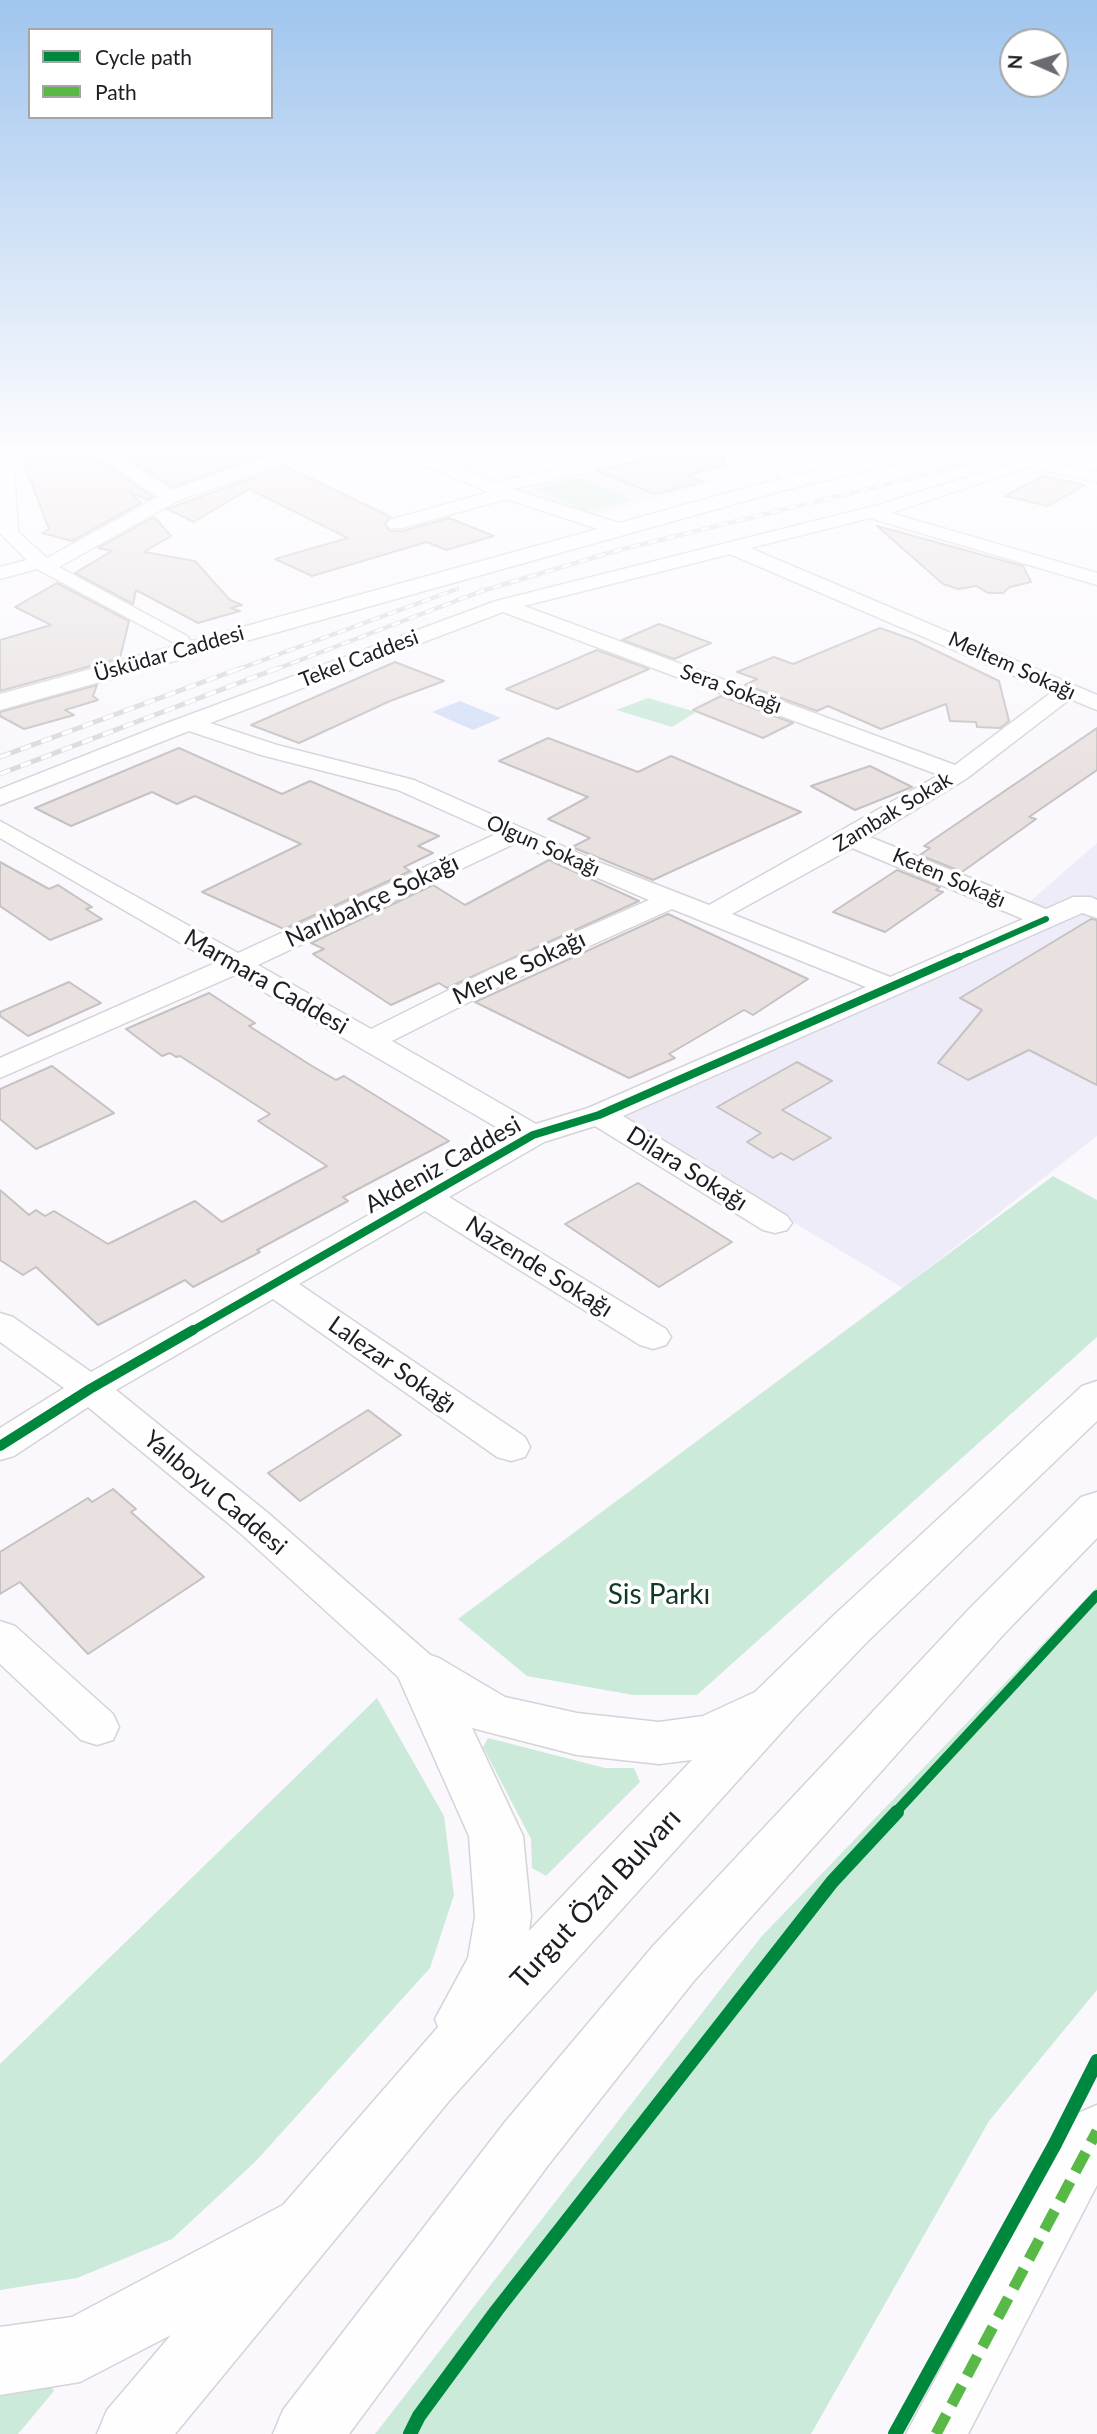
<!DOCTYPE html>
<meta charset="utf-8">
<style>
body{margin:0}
#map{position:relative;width:1097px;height:2434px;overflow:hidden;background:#faf8fd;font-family:Lato,sans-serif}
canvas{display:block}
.legend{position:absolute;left:28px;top:28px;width:245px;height:91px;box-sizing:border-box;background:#fff;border:2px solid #a5a5a7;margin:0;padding:9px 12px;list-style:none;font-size:21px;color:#1e1d23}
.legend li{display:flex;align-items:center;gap:14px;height:35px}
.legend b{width:35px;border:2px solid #a5a5a7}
.north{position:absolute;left:999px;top:28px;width:70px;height:70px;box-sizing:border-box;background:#fff;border:2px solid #a5a5a7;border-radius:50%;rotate:273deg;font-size:19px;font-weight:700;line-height:28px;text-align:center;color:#1e1d23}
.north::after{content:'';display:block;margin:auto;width:24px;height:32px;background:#6b6a6f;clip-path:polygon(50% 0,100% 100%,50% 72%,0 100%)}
</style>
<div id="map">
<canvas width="1097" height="2434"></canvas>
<ul class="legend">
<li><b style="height:9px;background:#00873e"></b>Cycle path</li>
<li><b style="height:9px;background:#58b947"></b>Path</li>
</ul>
<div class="north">N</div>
</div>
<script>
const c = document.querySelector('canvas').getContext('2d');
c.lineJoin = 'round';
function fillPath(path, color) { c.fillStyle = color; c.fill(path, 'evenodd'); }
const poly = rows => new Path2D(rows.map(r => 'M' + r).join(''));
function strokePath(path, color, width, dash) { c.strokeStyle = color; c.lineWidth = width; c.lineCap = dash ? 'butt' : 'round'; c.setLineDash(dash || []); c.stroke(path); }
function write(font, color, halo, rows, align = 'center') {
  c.font = font + ' Lato,sans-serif'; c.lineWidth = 7; c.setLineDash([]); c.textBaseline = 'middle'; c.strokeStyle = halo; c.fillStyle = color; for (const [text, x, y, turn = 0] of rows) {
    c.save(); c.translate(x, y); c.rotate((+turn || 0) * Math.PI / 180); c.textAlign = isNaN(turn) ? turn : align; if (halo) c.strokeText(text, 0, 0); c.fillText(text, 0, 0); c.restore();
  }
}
fillPath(poly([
 [754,445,881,445,791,466],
 [647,456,714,483,586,517,514,490],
 [1097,843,1097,1136,903,1288,619,1118,1062,919,1027,904]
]), '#efecf9');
fillPath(poly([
 [580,478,631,500,586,511,536,489],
 [648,698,696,712,672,727,616,710],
 [1053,1176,1097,1200,1097,1337,697,1695,633,1695,527,1676,458,1619],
 [1097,1587,1097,1990,989,2121,811,2434,375,2434,761,1937],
 [377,1698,444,1816,454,1895,430,1968,256,2161,172,2239,77,2278,0,2290,0,2064],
 [488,1738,605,1768,634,1768,640,1782,546,1876,532,1868,531,1839,483,1747],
 [44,2376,54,2391,18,2434,0,2434,0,2389]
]), '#cbead9');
fillPath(poly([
 [460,701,501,718,473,730,432,712]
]), '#d4dff7');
const building = poly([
 [33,445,77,445,153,497,147,500,130,492,141,503,72,541,42,533,49,529,23,461,33,445],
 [106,445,235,445,262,455,173,487,106,445],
 [702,445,720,445,725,466,687,475,703,482,654,494,597,471,702,445],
 [285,466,391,517,384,524,390,531,403,531,449,518,494,536,446,550,427,542,312,576,275,559,348,538,249,489,194,522,167,509,285,466],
 [1043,476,1085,485,1048,506,1005,496,1043,476],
 [154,517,171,536,144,552,195,561,230,600,242,605,231,608,240,611,198,623,136,590,133,604,75,573,112,551,98,548,154,517],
 [877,526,1023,566,1031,582,1010,587,1003,593,988,593,976,586,958,589,943,584,877,526],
 [57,583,129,621,120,658,0,691,0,640,51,625,15,607,57,583],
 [659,624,711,643,674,659,622,640,659,624],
 [880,628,914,640,999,681,1009,721,1000,728,977,727,976,722,950,721,946,704,881,729,828,706,817,711,745,685,757,679,737,672,774,657,793,664,880,628],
 [597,650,649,669,557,709,506,689,597,650],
 [395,662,444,681,390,701,299,743,251,725,395,662],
 [97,685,93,696,98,700,65,710,74,715,24,729,0,716,0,712,97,685],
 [721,696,793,723,763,738,693,710,721,696],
 [1097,728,1097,770,1029,817,1036,819,962,872,920,855,930,848,924,846,1097,728],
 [548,738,638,772,671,756,801,812,653,880,572,847,590,838,548,819,588,797,499,761,548,738],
 [179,748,282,794,310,781,439,836,418,846,433,853,404,867,410,871,284,929,202,892,301,844,195,796,177,804,152,792,71,826,35,808,179,748],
 [870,766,912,787,855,810,811,786,870,766],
 [549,860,639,901,447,988,439,983,391,1005,313,954,324,949,311,943,433,885,465,905,549,860],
 [0,862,49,889,58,885,92,907,86,909,102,919,50,940,0,906,0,862],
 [897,870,940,887,936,890,943,892,885,932,833,912,897,870],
 [668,914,808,979,753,1015,744,1010,669,1054,675,1058,629,1078,475,1002,668,914],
 [1091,919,1097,920,1097,1085,1029,1050,968,1080,938,1063,982,1010,960,998,1091,919],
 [69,982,101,1003,28,1036,0,1016,0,1012,69,982],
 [209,993,255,1023,249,1026,312,1066,336,1080,344,1076,449,1141,343,1197,348,1201,257,1250,260,1252,193,1287,185,1280,98,1325,36,1267,23,1275,0,1260,0,1190,29,1215,36,1210,45,1216,54,1211,108,1244,195,1201,222,1222,327,1166,258,1121,270,1114,180,1056,176,1057,170,1053,162,1056,126,1029,209,993],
 [797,1062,832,1081,782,1110,831,1138,793,1160,781,1153,773,1158,747,1142,761,1133,717,1107,797,1062],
 [52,1066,114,1113,36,1149,0,1119,0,1089,52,1066],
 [638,1183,697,1220,732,1242,659,1287,565,1224,638,1183],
 [368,1410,401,1435,300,1501,268,1473,368,1410],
 [113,1489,136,1509,131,1512,204,1577,88,1654,20,1582,0,1594,0,1552,88,1498,92,1502,113,1489]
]);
fillPath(building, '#e9e1e0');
strokePath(building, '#c6c2c3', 2);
const minor = poly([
 [14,445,31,445,14,469,18,532,47,558,158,497,80,445,100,445,173,490,258,459,308,445,336,445,177,501,59,567,187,636,190,640,187,644,180,646,37,569,0,579,0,567,27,560,0,533,0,464,14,445],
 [376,445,400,445,440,461,498,445,519,445,519,453,456,467,495,482,562,468,529,449,531,445,543,445,587,469,584,473,512,489,625,525,627,529,618,535,611,533,506,499,402,528,390,528,387,524,390,520,489,492,376,445],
 [725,445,746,445,797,474,788,479,782,478,725,445],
 [801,445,824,445,853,461,845,466,839,465,801,445],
 [1070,445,1097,447,1048,462,1097,472,1097,482,1028,467,891,513,1097,573,1097,585,870,518,750,548,1097,695,1097,710,1070,699,966,779,870,837,1046,909,1073,897,1091,897,1097,900,1097,918,1082,913,623,1116,787,1216,792,1223,787,1230,775,1233,763,1230,595,1126,544,1142,449,1197,666,1329,671,1337,666,1345,653,1349,640,1345,425,1211,299,1284,525,1437,530,1447,525,1457,511,1461,497,1457,273,1299,116,1390,268,1513,436,1660,443,1672,436,1684,421,1689,406,1684,240,1533,88,1407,14,1456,0,1460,0,1428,64,1388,0,1342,0,1313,13,1317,91,1372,510,1135,235,975,0,1078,0,1058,215,963,0,838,0,821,238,953,496,834,398,790,261,755,189,731,0,805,0,789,159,726,496,601,878,505,1070,445],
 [730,554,1052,692,955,765,524,606,730,554],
 [503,612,939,775,709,905,601,863,414,780,277,745,210,723,503,612],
 [516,843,649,900,489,970,371,1029,258,965,516,843],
 [852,848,1023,919,890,977,732,914,852,848],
 [672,909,866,987,588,1108,536,1124,392,1041,509,982,672,909],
 [0,1621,15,1626,113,1714,119,1727,113,1740,97,1745,81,1740,0,1664,0,1621],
 [1097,2105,1097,2185,968,2434,906,2434,1078,2113,1097,2105]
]);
const major = poly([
 [921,445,956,445,954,449,777,492,0,710,0,694,764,483,921,445]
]);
const highway = poly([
 [1097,1381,1097,1421,868,1641,796,1716,449,2101,175,2434,97,2434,107,2410,171,2335,80,2382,0,2395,0,2327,72,2317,283,2205,438,2027,435,2019,468,1958,475,1917,469,1836,396,1672,403,1658,421,1652,439,1658,505,1697,577,1713,659,1722,703,1716,755,1692,834,1615,1082,1386,1097,1381],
 [472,1728,577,1755,659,1764,692,1760,529,1931,531,1917,523,1836,472,1728],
 [1097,1492,1097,1538,1004,1634,693,1982,549,2164,349,2434,273,2434,283,2410,505,2122,653,1946,970,1608,1081,1497,1097,1492]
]);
strokePath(minor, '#d4d3d8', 3);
strokePath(major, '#d4d3d8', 3);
strokePath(highway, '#d4d3d8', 3);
fillPath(minor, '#fefeff');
fillPath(major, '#fefeff');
fillPath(highway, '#fefeff');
const railFar1 = poly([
 [236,670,457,589],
 [274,670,482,591,619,550,1046,445]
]);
const rail = poly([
 [0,757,241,668],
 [0,774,278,668]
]);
strokePath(railFar1, '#d8d8d9', 4.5);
strokePath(rail, '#d8d8d9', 5);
strokePath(railFar1, '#fff', 2.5, [9]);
strokePath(rail, '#fff', 3.5, [11]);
strokePath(poly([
 [936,2434,1097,2131]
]), '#58b947', 11, [22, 11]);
strokePath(poly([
 [955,959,1046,919]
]), '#00873e', 6);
strokePath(poly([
 [190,1332,533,1135,599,1115,959,957]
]), '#00873e', 8);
strokePath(poly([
 [0,1446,90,1389,193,1330],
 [895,1813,1097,1595]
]), '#00873e', 10);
strokePath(poly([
 [410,2434,419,2416,497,2310,832,1882,897,1812],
 [895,2434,1055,2144,1097,2061]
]), '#00873e', 14);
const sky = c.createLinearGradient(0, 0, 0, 786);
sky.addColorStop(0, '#a0c5ee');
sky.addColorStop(0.57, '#fdfcfe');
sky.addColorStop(1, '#fdfcfe00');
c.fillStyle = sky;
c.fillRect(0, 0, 1097, 786);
write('21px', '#1e1d23', '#fff', [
 ["Üsküdar Caddesi",169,654,-16],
 ["Tekel Caddesi",359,659,-21],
 ["Meltem Sokağı",1012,666,24],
 ["Sera Sokağı",731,689,20],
 ["Zambak Sokak",893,812,-31],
 ["Olgun Sokağı",543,846,24],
 ["Keten Sokağı",949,878,23]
]);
write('24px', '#1e1d23', '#fff', [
 ["Narlıbahçe Sokağı",372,901,-25],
 ["Merve Sokağı",519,968,-25],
 ["Marmara Caddesi",266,982,30],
 ["Akdeniz Caddesi",443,1165,-29],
 ["Dilara Sokağı",687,1169,32],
 ["Nazende Sokağı",539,1267,32],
 ["Lalezar Sokağı",392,1365,35],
 ["Yalıboyu Caddesi",215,1493,40]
]);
write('28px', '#103a24', '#fff', [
 ["Sis Parkı",659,1595]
]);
write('28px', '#1e1d23', '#fff', [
 ["Turgut Özal Bulvarı",596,1899,-47]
]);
</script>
